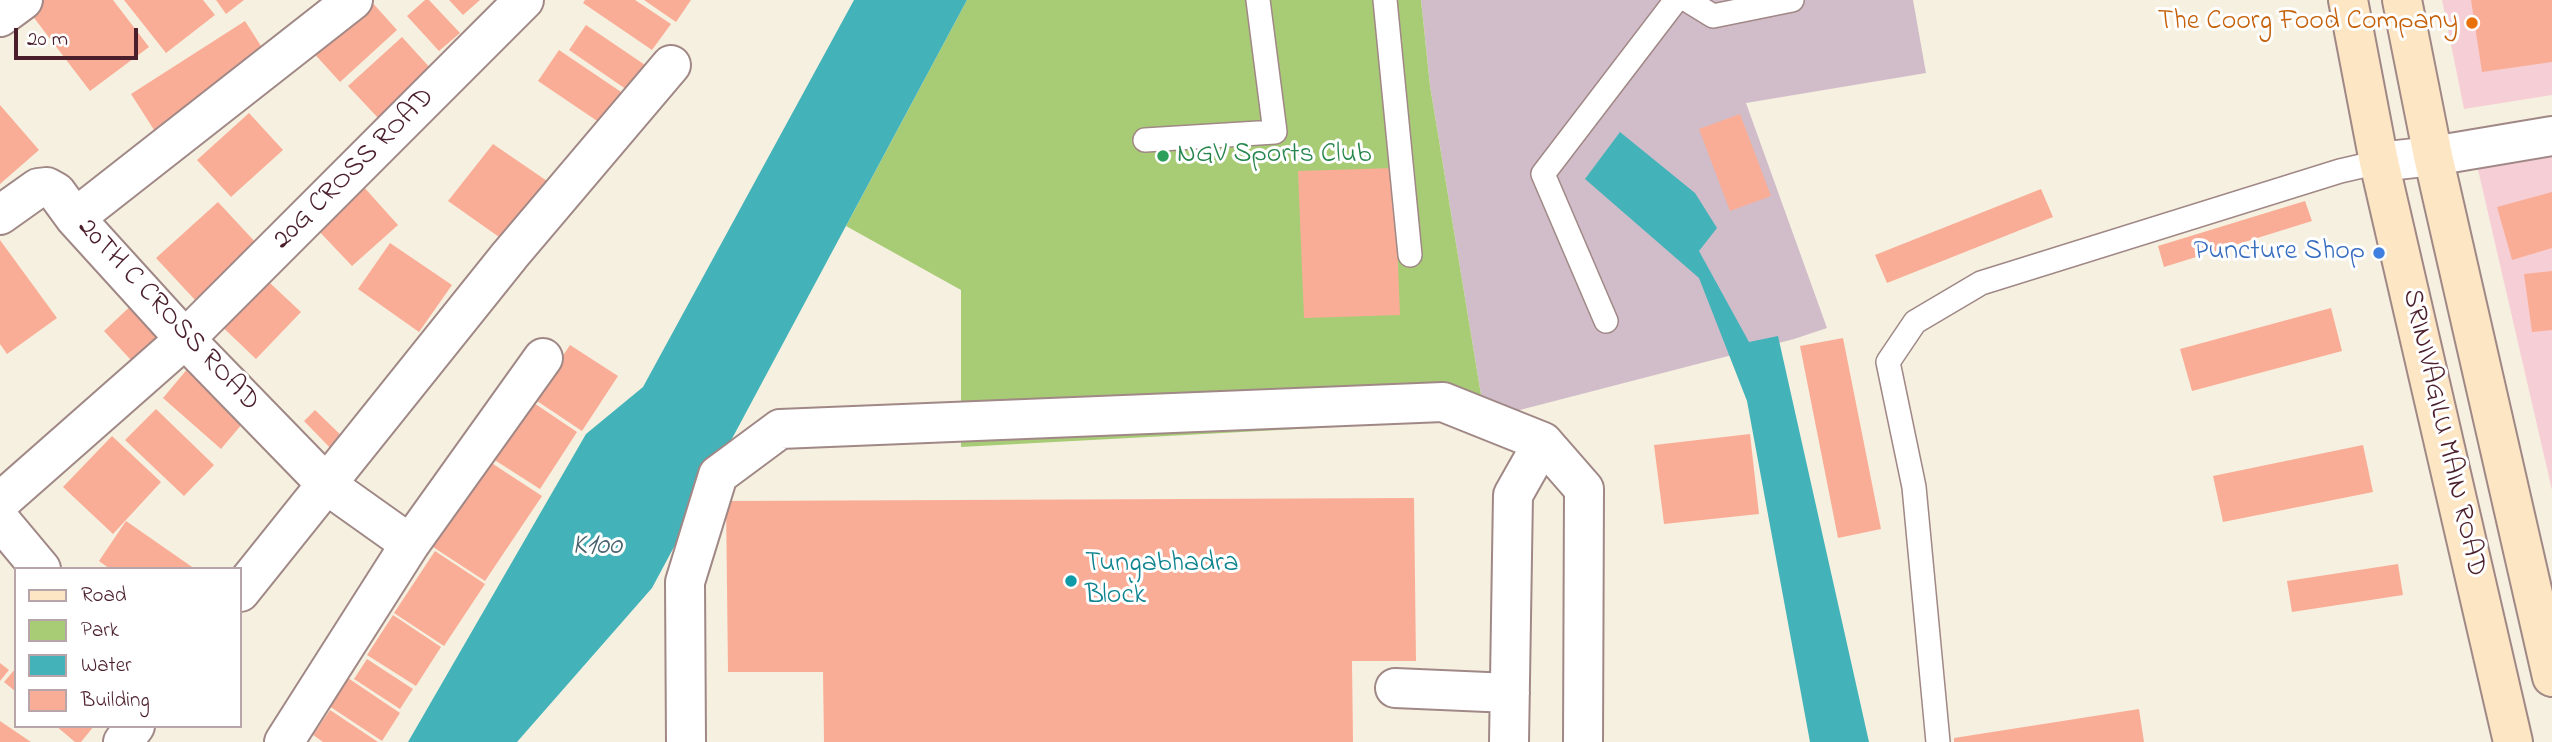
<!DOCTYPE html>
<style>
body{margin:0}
#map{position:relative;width:2552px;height:742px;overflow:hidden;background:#f6f0e0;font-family:"Indie Flower",sans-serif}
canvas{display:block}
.legend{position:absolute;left:14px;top:567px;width:228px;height:161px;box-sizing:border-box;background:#fff;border:2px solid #b7a5aa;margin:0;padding:9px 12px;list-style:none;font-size:21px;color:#4a1f2b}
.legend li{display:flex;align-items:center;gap:14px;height:35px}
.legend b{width:35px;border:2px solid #b7a5aa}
.scale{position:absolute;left:14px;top:28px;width:124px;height:32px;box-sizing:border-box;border:4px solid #4a1f2b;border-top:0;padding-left:9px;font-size:21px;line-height:24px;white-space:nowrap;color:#4a1f2b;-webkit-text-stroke:5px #fff;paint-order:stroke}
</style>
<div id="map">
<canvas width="2552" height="742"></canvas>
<ul class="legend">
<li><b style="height:9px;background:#fce6c4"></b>Road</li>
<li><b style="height:19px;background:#a8cc76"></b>Park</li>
<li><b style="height:19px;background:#43b3b9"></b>Water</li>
<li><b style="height:19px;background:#faad96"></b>Building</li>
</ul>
<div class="scale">20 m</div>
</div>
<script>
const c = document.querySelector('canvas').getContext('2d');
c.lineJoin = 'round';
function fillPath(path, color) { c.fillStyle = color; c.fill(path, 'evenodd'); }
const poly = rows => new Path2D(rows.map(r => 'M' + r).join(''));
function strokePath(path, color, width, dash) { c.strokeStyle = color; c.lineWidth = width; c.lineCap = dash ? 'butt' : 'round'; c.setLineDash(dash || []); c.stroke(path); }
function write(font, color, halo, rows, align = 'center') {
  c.font = font + ' "Indie Flower",sans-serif'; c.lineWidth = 6; c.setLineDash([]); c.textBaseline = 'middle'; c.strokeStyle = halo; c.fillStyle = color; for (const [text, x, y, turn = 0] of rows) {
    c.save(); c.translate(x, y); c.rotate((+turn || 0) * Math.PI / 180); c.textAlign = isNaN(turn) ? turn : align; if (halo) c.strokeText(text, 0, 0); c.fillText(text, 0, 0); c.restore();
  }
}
fillPath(poly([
 [2442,0,2552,0,2552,95,2464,109],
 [2552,153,2552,490,2476,161]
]), '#f6cfd6');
fillPath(poly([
 [1421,0,1913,0,1926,73,1746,103,1827,328,1794,339,1485,419,1430,86]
]), '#d1bdc9');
fillPath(poly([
 [967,0,1421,0,1430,86,1485,419,961,447,961,290,846,226]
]), '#a8cc76');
fillPath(poly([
 [854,0,967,0,652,588,517,742,408,742,586,434,643,387],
 [1620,132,1695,193,1717,228,1699,251,1749,342,1778,336,1869,742,1810,742,1747,401,1699,278,1585,179]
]), '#43b3b9');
fillPath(poly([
 [34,0,113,0,149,47,90,91,25,6],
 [124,0,203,0,215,15,166,53],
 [216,0,244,0,226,14],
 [370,0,397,30,340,82,310,49],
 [425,0,429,0,460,33,439,51,407,16],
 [449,0,480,0,463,15],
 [585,0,635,0,671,24,652,50,583,3],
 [644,0,691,0,676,22],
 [2471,0,2552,0,2552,62,2482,72],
 [245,21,270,60,156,133,131,94],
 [586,25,654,71,636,96,569,50],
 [402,37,433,71,380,120,348,86],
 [559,50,633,100,612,131,538,81],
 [0,105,39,150,0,184],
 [249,113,283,150,231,197,197,160],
 [1740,114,1771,196,1730,211,1699,129],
 [493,144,550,183,509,244,448,201],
 [1394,168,1400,315,1304,318,1298,171],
 [362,185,398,225,352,266,315,227],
 [2041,189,2053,217,1887,283,1875,255],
 [2552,192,2552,248,2512,260,2497,207],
 [2305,201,2312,221,2164,267,2158,246],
 [218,202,258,245,196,301,156,258],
 [0,240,57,318,7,354,0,344],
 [390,243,452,285,419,332,358,289],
 [257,271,301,312,256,359,212,317],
 [2552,271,2552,330,2532,332,2524,274],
 [137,300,175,342,142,372,104,331],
 [2331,308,2342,351,2192,391,2180,349],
 [1843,338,1881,529,1838,538,1800,346],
 [570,345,618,376,582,431,534,399],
 [194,361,253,411,221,449,163,398],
 [531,401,577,432,540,489,493,459],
 [156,409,214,465,184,496,125,440],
 [315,410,348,442,336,454,304,421],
 [1750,434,1759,514,1664,524,1654,445],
 [112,436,161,482,113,534,63,487],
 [2363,445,2373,492,2223,522,2213,476],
 [490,462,542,496,485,581,433,547],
 [1414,498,1416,661,1352,661,1353,742,824,742,823,672,728,672,726,501],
 [126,521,195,569,110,569,99,561],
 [435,551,485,584,444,646,394,613],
 [2398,564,2403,595,2292,612,2287,581],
 [393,615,441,647,416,686,367,655],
 [367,659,413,689,400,709,354,679],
 [0,663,9,670,0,681],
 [16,668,16,692,4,682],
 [348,678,400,713,382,741,329,706],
 [2139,709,2144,742,1954,742,1954,738],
 [330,710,378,742,323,742,313,735],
 [0,721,31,742,0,742],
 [56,726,94,726,81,742,75,742]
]), '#faad96');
const service = poly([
 [1385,0,1410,255],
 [1687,0,1713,16,1792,0],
 [1145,140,1275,132,1258,0],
 [1606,321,1543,174,1676,0],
 [1938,742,1914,487,1888,362,1915,322,1981,283,2340,171,2379,162]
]);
const minor = poly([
 [0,17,23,0],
 [0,215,38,188,47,187,56,192,75,218,185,339,327,485,410,544],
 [75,218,353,0],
 [0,502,185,339,524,0],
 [0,520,41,569],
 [240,592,510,255,671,65],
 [1395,688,1510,693],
 [123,742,135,726],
 [284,742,410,544,543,358],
 [686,742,685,582,718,475,780,429,1443,402,1543,442,1584,489,1583,742],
 [1509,742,1513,495,1543,442]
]);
const tertiary = poly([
 [2379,162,2433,156,2552,136]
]);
const secondary = poly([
 [2348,0,2379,162,2513,742],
 [2402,0,2433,156,2552,677]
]);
strokePath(service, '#a08886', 26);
strokePath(minor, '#a08886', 42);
strokePath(tertiary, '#a08886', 42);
strokePath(secondary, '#a08886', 42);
strokePath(service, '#fff', 23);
strokePath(minor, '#fff', 38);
strokePath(tertiary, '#fff', 38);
strokePath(secondary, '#fce6c4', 38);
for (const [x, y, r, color] of [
 [2472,23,7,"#e8710a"],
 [1163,156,7,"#2e9e5b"],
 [2379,253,7,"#3f7fe0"],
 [1071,581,7,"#0f9aa8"]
]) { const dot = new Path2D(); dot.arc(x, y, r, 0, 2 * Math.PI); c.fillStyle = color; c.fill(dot); strokePath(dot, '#fff', 2.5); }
write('28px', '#c56008', '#fff', [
 ["The Coorg Food Company",2458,23]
], 'right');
write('28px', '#27864d', '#fff', [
 ["NGV Sports Club",1177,156]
], 'left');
write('28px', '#4a1f2b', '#fff', [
 ["20G CROSS ROAD",355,170,-45],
 ["20TH C CROSS ROAD",167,316,47],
 ["SRINIVAGILU MAIN ROAD",2442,433,77]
]);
write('28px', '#366cbe', '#fff', [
 ["Puncture Shop",2365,253]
], 'right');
write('28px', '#0d838f', '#fff', [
 ["Tungabhadra",1085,565],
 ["Block",1085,597]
], 'left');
write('italic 30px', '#47626b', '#fff', [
 ["K100",597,548]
]);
</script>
